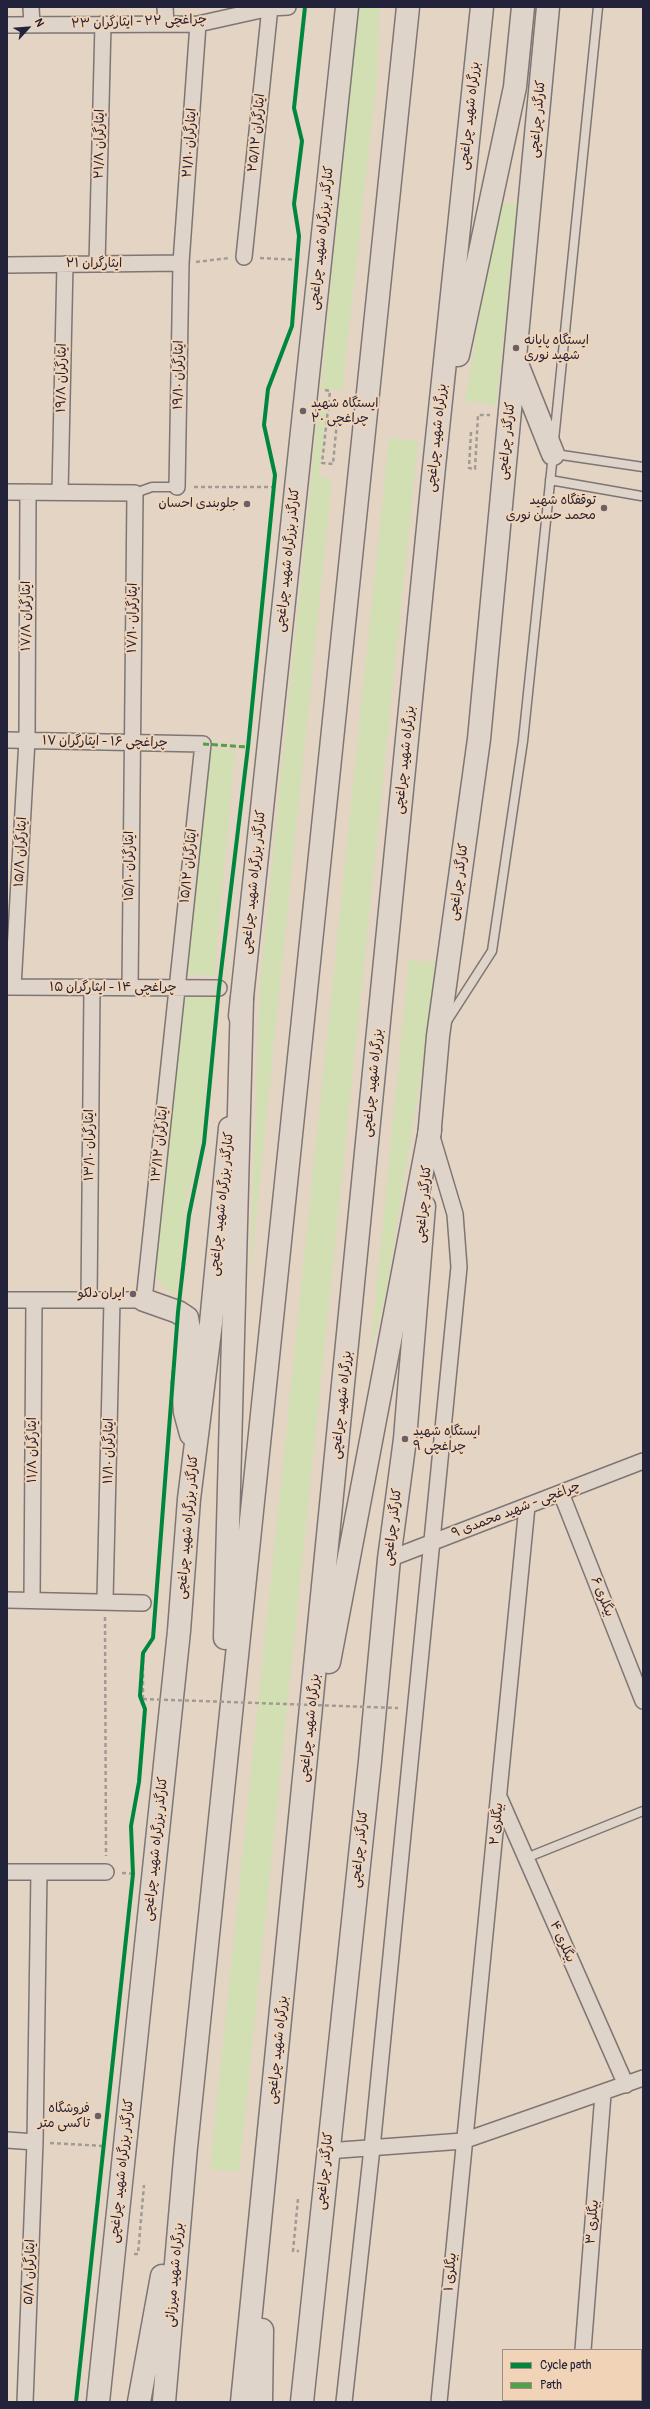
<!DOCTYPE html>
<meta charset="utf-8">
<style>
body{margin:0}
#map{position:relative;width:650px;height:2409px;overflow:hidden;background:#e4d4c4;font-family:Pangolin,sans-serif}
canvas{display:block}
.frame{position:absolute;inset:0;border:8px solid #22223b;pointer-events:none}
.legend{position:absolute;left:502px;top:2349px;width:140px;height:52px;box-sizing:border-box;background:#f1d4b7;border:1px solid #9e8d85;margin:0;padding:5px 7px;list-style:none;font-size:12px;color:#22223b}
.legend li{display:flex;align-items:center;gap:8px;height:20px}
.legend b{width:20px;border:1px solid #9e8d85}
.north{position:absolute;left:8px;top:8px;width:40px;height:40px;-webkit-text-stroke:3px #f1d4b7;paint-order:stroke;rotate:64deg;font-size:11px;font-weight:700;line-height:16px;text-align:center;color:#22223b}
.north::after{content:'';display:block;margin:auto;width:14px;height:18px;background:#22223b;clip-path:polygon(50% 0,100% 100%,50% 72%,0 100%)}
</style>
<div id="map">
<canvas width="650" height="2409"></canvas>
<div class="frame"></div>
<ul class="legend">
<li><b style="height:5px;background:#00873e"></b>Cycle path</li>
<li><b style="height:5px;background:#50a245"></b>Path</li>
</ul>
<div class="north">N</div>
</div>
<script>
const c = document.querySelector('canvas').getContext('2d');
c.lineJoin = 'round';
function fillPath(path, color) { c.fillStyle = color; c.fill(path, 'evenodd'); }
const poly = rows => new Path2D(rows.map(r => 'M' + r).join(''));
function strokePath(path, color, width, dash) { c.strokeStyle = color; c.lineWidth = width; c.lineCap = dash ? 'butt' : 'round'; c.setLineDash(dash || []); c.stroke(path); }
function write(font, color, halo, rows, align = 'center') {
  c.font = font + ' Pangolin,"Playpen Sans Arabic",sans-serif'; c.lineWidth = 4; c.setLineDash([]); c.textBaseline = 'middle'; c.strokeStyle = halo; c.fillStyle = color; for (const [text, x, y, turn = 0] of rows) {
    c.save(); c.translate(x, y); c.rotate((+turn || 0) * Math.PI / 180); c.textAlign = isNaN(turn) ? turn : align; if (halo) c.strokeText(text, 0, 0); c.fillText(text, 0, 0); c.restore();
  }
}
fillPath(poly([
 [358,7,379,7,377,76,342,390,321,389],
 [501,203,517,205,496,405,465,401,489,260],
 [319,404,327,405,319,477,332,479,249,1287,260,983],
 [389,438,418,441,239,2172,210,2169],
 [207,748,235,751,214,976,185,973],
 [409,960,439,964,385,1296,370,1354],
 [181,994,215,996,201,1140,187,1197,176,1293,166,1290,157,1277,157,1254]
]), '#d1dfb2');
const service = poly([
 [554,440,598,7],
 [555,454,643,467],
 [550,480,641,496],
 [135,493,152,487,177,487],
 [447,1021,492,951,523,741,553,454],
 [526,1858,643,1811]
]);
const minor = poly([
 [31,7,32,25],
 [165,7,166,24],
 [7,25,198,24,270,8,288,7],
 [244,257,270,7],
 [97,264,103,24],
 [7,265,181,263],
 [177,487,181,263,198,24],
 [7,492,135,493,130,988],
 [60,492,65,264],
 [7,740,203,744,144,1300,7,1300],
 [7,987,219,988],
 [13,987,27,740,28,492],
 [89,1300,92,989],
 [561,1493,643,1701],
 [389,1559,643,1461],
 [32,1599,34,1300],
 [7,1600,143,1603],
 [105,1600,112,1301],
 [500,1799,626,2085],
 [7,1872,106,1872],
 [7,2140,35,2142],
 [327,2151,463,2141,643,2078],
 [583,2350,603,2094],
 [25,2402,35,2142,39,1872],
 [344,2402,372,2148,459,1267,455,1214,432,1137],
 [439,2402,527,1506],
 [578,2402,579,2400]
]);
const secondary = poly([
 [517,364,553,454],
 [240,1016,347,7],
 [428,1149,438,1036,479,739,548,7],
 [144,1300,178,1312,187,1318,189,1329,183,1383,185,1412,191,1434],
 [98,2402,179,1631,189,1499,211,1323,230,1128],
 [302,2402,370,1761,389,1559,405,1439,424,1206]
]);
const trunk = poly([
 [458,355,515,87,523,7],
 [225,1638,242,998],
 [329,1662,430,1130],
 [139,2402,162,2276],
 [164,2402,186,2147,408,7],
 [242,2402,434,467,482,7],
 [261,2402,262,2330]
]);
strokePath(service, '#7e7674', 11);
strokePath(minor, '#7e7674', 18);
strokePath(secondary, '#7e7674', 25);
strokePath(trunk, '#7e7674', 25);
strokePath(poly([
 [260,258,301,260],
 [196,262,229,258],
 [325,390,330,391,322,463,333,464,337,421],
 [471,432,469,468,475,469,478,415,490,415],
 [194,487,277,487],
 [105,1617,106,1856],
 [143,1653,143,1699],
 [122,1873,135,1874],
 [50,2143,105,2146],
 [298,2199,293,2251,299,2251],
 [134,2254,138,2254,144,2185]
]), '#a29a95', 2.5, [4, 3]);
strokePath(service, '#dfd4c9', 8);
strokePath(minor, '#dfd4c9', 15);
strokePath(secondary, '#dfd4c9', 22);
strokePath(trunk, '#dfd4c9', 22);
strokePath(poly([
 [143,1699,398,1708]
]), '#a29a95', 2.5, [4, 3]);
strokePath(poly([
 [203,744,248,747]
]), '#50a245', 3, [6, 3]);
strokePath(poly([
 [76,2402,133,1874,131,1826,139,1782,145,1709,140,1696,143,1653,153,1638,178,1312,189,1215,204,1143,219,988,248,747,275,475,264,425,268,389,292,326,299,236,294,204,302,141,294,108,305,7]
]), '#00873e', 4);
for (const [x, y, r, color] of [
 [516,348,4,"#66606b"],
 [303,411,4,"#66606b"],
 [247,504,4,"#66606b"],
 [604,508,4,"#66606b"],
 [133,1294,4,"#66606b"],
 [405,1439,4,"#66606b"],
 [98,2116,4,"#66606b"]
]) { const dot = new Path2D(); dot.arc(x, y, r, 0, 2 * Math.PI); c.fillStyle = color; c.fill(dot); strokePath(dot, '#f1d4b7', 1.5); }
write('13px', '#22223b', '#f1d4b7', [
 ["چراغچی ۲۲ - ایثارگران ۲۳",139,22,-2],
 ["بزرگراه شهید چراغچی",470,116,-84],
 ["کنارگذر چراغچی",538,119,-85],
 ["ایثارگران ۲۵/۱۲",257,133,-84],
 ["ایثارگران ۲۱/۱۰",190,143,-86],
 ["ایثارگران ۲۱/۸",100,144,-89],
 ["کنارگذر بزرگراه شهید چراغچی",322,238,-84],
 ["ایثارگران ۲۱",94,264],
 ["ایثارگران ۱۹/۱۰",179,375,-89],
 ["ایثارگران ۱۹/۸",62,378,-89],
 ["بزرگراه شهید چراغچی",437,438,-84],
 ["کنارگذر چراغچی",507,441,-84],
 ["کنارگذر بزرگراه شهید چراغچی",288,560,-84],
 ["ایثارگران ۱۷/۸",27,616,-90],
 ["ایثارگران ۱۷/۱۰",133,618,-89],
 ["چراغچی ۱۶ - ایثارگران ۱۷",105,742,1],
 ["بزرگراه شهید چراغچی",405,760,-84],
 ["ایثارگران ۱۵/۸",21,852,-87],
 ["ایثارگران ۱۵/۱۰",130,866,-90],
 ["ایثارگران ۱۵/۱۲",189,866,-84],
 ["کنارگذر بزرگراه شهید چراغچی",254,882,-84],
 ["کنارگذر چراغچی",459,882,-82],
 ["چراغچی ۱۴ - ایثارگران ۱۵",113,988],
 ["بزرگراه شهید چراغچی",373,1083,-84],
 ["ایثارگران ۱۳/۱۲",160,1144,-84],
 ["ایثارگران ۱۳/۱۰",90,1145,-90],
 ["کنارگذر بزرگراه شهید چراغچی",222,1204,-84],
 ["کنارگذر چراغچی",424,1204,-85],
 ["بزرگراه شهید چراغچی",342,1405,-84],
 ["ایثارگران ۱۱/۸",33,1450,-90],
 ["ایثارگران ۱۱/۱۰",109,1451,-89],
 ["۹ چراغچی - شهید محمدی",516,1510,-21],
 ["کنارگذر بزرگراه شهید چراغچی",188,1527,-85],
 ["کنارگذر چراغچی",393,1527,-83],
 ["بیگلری ۶",602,1597,68],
 ["بزرگراه شهید چراغچی",310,1728,-84],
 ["بیگلری ۲",497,1824,-84],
 ["کنارگذر بزرگراه شهید چراغچی",156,1849,-84],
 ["کنارگذر چراغچی",360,1849,-84],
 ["بیگلری ۴",562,1942,66],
 ["بزرگراه شهید چراغچی",278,2050,-84],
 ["کنارگذر بزرگراه شهید چراغچی",122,2171,-84],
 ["کنارگذر چراغچی",325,2171,-84],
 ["بیگلری ۳",593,2222,-85],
 ["ایثارگران ۵/۸",30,2272,-88],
 ["بیگلری ۱",451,2272,-85],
 ["بزرگراه شهید میرزائی",175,2275,-85]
]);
write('13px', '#22223b', '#f1d4b7', [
 ["ایستگاه پایانه",524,341,"left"],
 ["شهید نوری",524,356,"left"],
 ["ایستگاه شهید",311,404,"left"],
 ["چراغچی ۲۰",311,419,"left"],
 ["توقفگاه شهید",596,501],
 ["محمد حسن نوری",596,516],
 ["جلوبندی احسان",239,504],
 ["ایران دلکو",125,1294],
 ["ایستگاه شهید",413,1432,"left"],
 ["چراغچی ۹",413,1447,"left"],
 ["فروشگاه",90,2109],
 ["تاکسی متر",90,2124]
], 'right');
</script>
